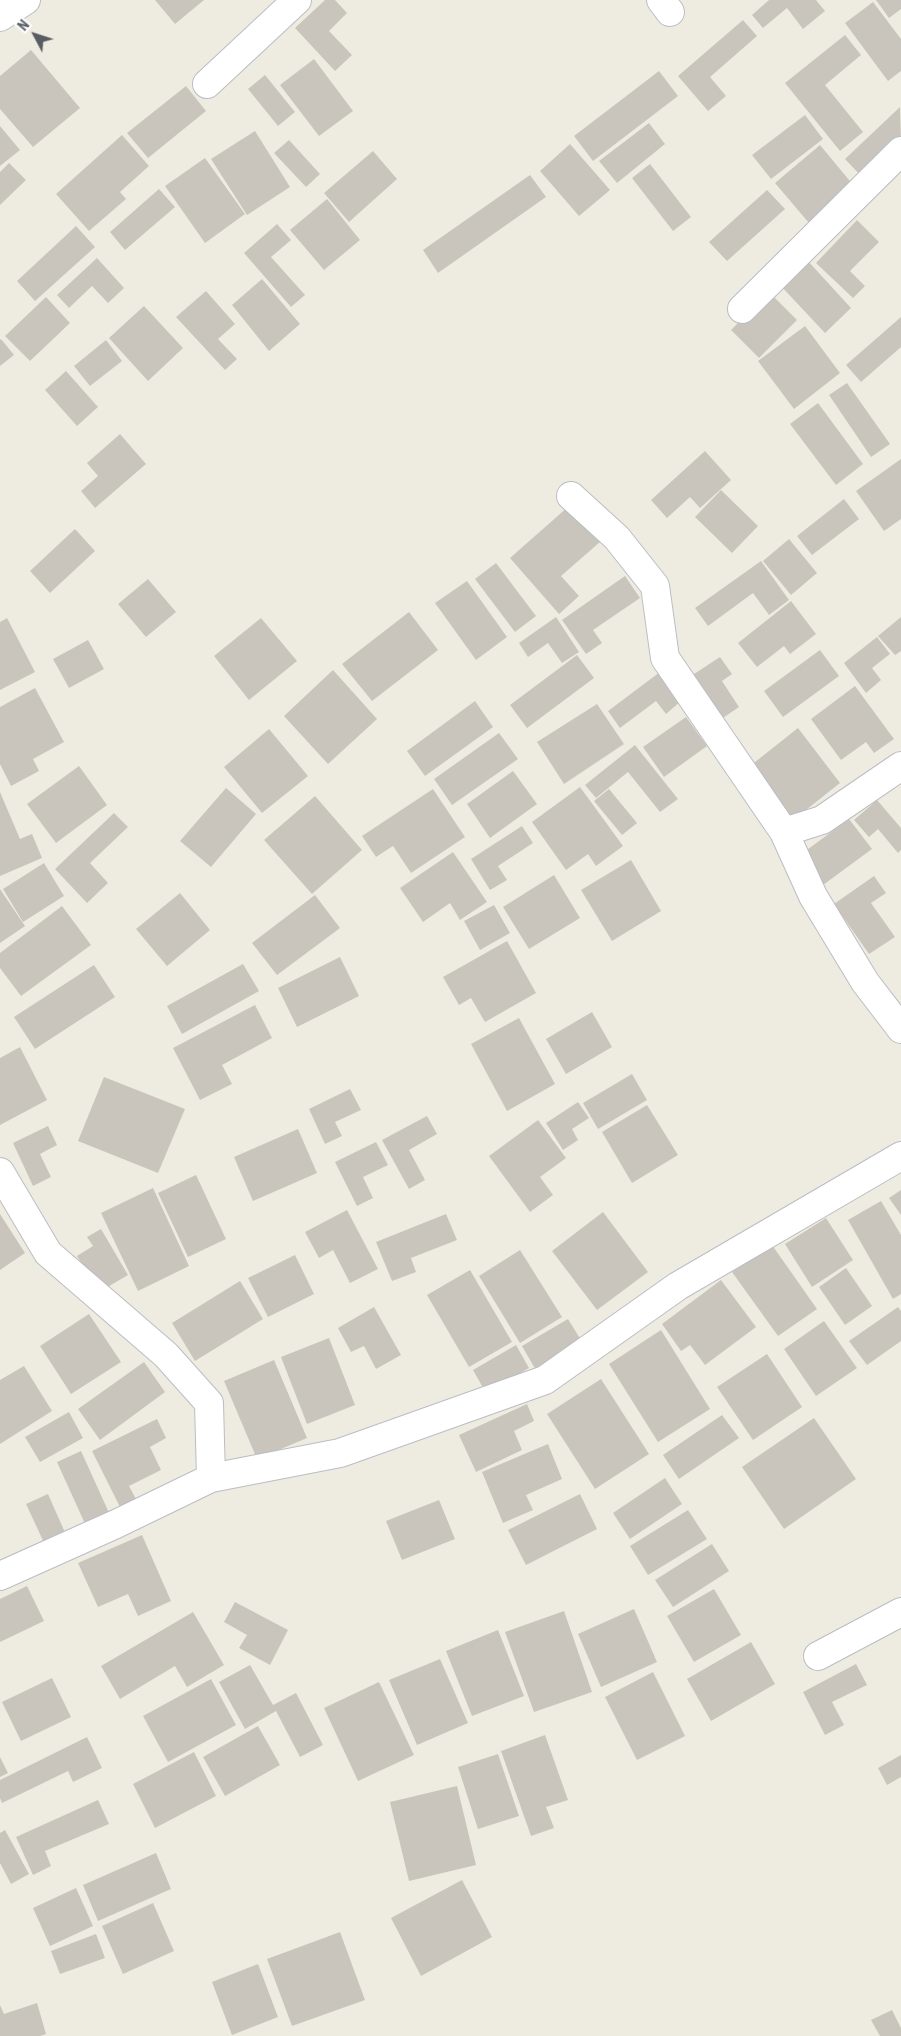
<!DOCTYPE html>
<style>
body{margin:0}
#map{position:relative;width:901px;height:2036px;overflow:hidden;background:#eeece0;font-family:"Roboto Condensed",sans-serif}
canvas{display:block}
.north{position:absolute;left:10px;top:10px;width:50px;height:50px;-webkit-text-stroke:4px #fff;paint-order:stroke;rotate:310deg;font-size:14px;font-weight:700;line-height:20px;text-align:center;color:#595d63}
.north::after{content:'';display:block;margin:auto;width:18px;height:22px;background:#595d63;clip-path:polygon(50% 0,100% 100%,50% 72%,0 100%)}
</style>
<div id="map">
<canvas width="901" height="2036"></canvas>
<div class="north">N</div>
</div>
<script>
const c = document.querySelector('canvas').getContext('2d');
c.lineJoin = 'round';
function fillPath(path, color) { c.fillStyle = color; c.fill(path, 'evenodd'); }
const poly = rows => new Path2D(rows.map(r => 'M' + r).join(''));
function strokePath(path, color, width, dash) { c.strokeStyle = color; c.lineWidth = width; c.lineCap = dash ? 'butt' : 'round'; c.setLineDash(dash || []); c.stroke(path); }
fillPath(poly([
 [155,0,204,0,175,24],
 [325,0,335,0,347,13,329,31,352,55,335,71,295,28],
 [769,0,816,0,825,11,803,29,787,8,763,28,752,15],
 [876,0,901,0,901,9,889,18],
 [873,2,901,39,901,71,888,81,845,23],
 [743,20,757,36,710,77,726,96,708,111,678,76],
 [845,35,861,55,825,85,863,132,840,151,785,83],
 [31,50,80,108,33,147,0,109,0,76],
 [314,59,353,111,319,136,280,85],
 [659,71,678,96,593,161,574,136],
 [265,75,295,112,278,126,248,89],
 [186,86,206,111,148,158,127,133],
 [900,107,901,142,864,179,845,159],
 [805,115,823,139,771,179,752,155],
 [649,123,665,144,617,183,599,161],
 [0,126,20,150,0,166],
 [255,131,290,187,247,215,211,159],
 [122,135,149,166,120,192,126,199,89,231,56,194],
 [289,140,320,174,306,187,274,153],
 [570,144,610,190,579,216,540,171],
 [820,145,854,186,809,223,775,183],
 [373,151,397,179,349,222,324,193],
 [205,158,245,214,205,243,165,186],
 [9,163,26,180,0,205,0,172],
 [650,164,691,217,673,231,632,178],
 [530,175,546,197,438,273,423,250],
 [159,189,175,207,125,250,110,232],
 [767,190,785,209,727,261,709,242],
 [327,199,360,240,324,270,290,230],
 [857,220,879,242,850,271,865,286,853,298,816,263],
 [277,224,291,240,271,257,305,295,291,307,244,253],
 [76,226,95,247,35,301,17,281],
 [97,258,124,288,108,303,92,286,69,308,57,295],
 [807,260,851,308,825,333,780,285],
 [262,279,300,324,269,351,232,305],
 [206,291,235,324,218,339,237,359,225,370,176,317],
 [769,292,797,320,759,358,731,330],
 [46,297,70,323,30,361,5,336],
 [144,306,183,348,148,381,109,338],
 [901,317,901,347,861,382,846,365],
 [805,326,840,373,794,409,758,361],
 [1,339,14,355,0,366,0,340],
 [106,340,122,361,90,386,74,366],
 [66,371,98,407,77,426,45,390],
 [847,383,890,444,871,457,829,395],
 [818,403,863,464,836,485,790,424],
 [120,434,146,464,95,508,81,491,98,476,87,463],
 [705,451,731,480,700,508,690,497,667,518,651,500],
 [901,459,901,519,884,531,856,491],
 [721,490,758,526,732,553,695,517],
 [844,499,859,519,812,555,797,536],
 [569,506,600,542,561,576,579,596,559,614,510,558],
 [75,529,95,551,50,593,30,571],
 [789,539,817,573,791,595,763,561],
 [761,561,789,600,769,615,753,593,708,626,695,608],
 [496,563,536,616,515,632,475,579],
 [625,576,640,598,593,630,602,643,586,654,562,620],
 [148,579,176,612,146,637,118,604],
 [467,581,507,637,476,660,435,603],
 [791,601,816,634,790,654,784,646,757,667,738,643],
 [409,612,438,650,372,701,342,664],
 [556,617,579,652,562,663,548,643,528,657,519,643],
 [901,617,901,651,895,655,878,636],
 [7,618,35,672,0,690,0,622],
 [261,618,297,661,249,700,214,656],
 [877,637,890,654,872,668,881,680,866,693,844,663],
 [88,640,104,669,69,688,53,659],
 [820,650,839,676,783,717,764,691],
 [577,655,594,678,527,728,510,705],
 [720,657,732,674,722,681,739,707,714,724,685,680],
 [333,670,377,719,328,764,284,716],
 [660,672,681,701,666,714,656,701,620,728,608,711],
 [855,686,894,739,874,753,866,742,841,760,811,719],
 [35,688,64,742,33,759,39,771,11,786,0,764,0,707],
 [475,701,493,727,425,776,407,751],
 [597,704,624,744,564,784,537,742],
 [686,717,707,746,664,777,643,747],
 [798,728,840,783,792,821,750,766],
 [269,729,308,776,262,813,224,767],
 [499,733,518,759,452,805,434,779],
 [635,745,678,799,660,812,628,772,596,798,585,785],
 [79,766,107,805,56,843,27,804],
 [513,771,537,804,490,838,467,804],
 [580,787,623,846,596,866,588,854,566,870,532,822],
 [226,788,256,814,211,867,180,841],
 [433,789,465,837,411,873,393,846,376,857,362,836],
 [609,789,637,823,622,835,594,801],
 [0,792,20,839,32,834,42,858,0,876],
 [315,796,362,850,312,894,264,840],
 [877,800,901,828,901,850,898,853,878,829,869,837,854,820],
 [114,813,128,827,90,863,108,883,87,903,55,869],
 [849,819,872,849,823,885,800,855],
 [522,826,533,843,498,866,507,880,490,890,471,859],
 [453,852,487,902,460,920,450,903,423,922,400,888],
 [631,860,661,911,612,941,581,890],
 [44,863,64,896,23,922,3,889],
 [554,875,580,918,529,949,503,907],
 [874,876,886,893,871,903,895,937,869,954,834,904],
 [0,889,25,926,0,943],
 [180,893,210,930,167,966,136,929],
 [315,895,340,928,277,975,252,943],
 [494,905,510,933,480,950,464,921],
 [62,906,91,945,21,996,0,968,0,953],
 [507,941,536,993,485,1022,471,998,459,1005,443,977],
 [340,957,359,996,297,1027,278,988],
 [243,964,259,991,182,1034,167,1006],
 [94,965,115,997,35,1049,14,1017],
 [255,1005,272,1038,222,1065,232,1084,200,1100,173,1048],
 [592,1012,612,1047,566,1074,546,1039],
 [519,1018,555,1084,507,1111,471,1044],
 [20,1047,47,1100,0,1125,0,1058],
 [632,1074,647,1100,598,1129,583,1103],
 [104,1077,185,1109,158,1173,78,1141],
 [350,1089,361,1110,335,1122,342,1136,325,1144,309,1109],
 [578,1102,589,1118,572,1129,578,1140,563,1150,546,1123],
 [647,1105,678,1155,632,1183,602,1132],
 [427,1116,437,1134,409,1150,425,1180,409,1189,382,1140],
 [538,1120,566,1158,540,1177,553,1195,530,1212,489,1156],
 [48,1126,57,1145,40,1154,51,1177,33,1186,13,1143],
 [298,1129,317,1173,253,1201,234,1157],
 [376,1142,388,1165,363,1177,373,1198,357,1206,335,1162],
 [196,1175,226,1239,188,1257,158,1193],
 [153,1188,189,1266,138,1291,101,1213],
 [901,1190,901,1215,889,1198],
 [881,1201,901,1235,901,1294,893,1299,848,1220],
 [347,1210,378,1269,350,1283,333,1250,319,1258,305,1232],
 [603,1212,648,1272,597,1310,552,1251],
 [0,1214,25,1253,0,1270],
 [446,1214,457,1240,411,1258,416,1272,392,1281,376,1242],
 [826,1218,853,1260,812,1287,785,1244],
 [101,1229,128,1275,99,1292,77,1256,93,1246,87,1237],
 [772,1245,817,1309,778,1336,732,1272],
 [520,1250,562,1317,520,1343,479,1276],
 [295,1255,314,1294,268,1317,248,1278],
 [846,1268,872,1306,845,1325,819,1287],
 [470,1270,512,1342,469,1367,427,1295],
 [721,1280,756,1327,705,1365,690,1345,681,1351,662,1324],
 [240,1281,263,1319,195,1361,172,1323],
 [374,1307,401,1355,376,1369,364,1346,351,1352,338,1328],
 [898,1307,901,1311,901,1341,867,1365,849,1341],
 [89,1314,121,1362,71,1394,40,1346],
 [568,1319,584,1345,537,1372,522,1346],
 [824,1321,857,1368,816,1396,784,1349],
 [661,1330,710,1409,658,1442,609,1364],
 [329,1338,355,1405,307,1424,281,1357],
 [516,1345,529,1368,486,1393,473,1370],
 [767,1354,802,1407,753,1440,717,1387],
 [274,1360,307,1438,257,1459,224,1381],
 [144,1362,165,1392,100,1440,78,1409],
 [24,1366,52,1411,0,1444,0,1380],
 [601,1379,649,1454,595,1489,547,1414],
 [527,1404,534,1421,514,1431,522,1450,476,1472,459,1435],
 [69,1412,83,1438,40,1462,25,1437],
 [722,1415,739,1438,679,1479,663,1455],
 [814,1418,856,1479,784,1529,742,1467],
 [157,1419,166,1438,150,1447,161,1470,129,1486,136,1499,120,1507,92,1451],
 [548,1444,562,1479,526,1495,533,1510,503,1523,482,1472],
 [81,1451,110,1515,86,1526,57,1462],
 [665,1478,682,1504,630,1539,613,1513],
 [48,1494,67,1537,46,1547,26,1504],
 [580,1494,597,1529,526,1565,508,1530],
 [439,1500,455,1539,402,1560,386,1521],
 [688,1510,707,1539,648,1575,630,1546],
 [142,1535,171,1601,138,1616,128,1594,98,1607,78,1563],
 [712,1544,729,1571,673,1607,655,1580],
 [27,1586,44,1621,0,1642,0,1599],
 [714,1589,741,1635,694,1662,667,1616],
 [235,1602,288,1630,270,1665,239,1648,247,1635,224,1622],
 [634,1609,657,1662,601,1687,578,1634],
 [564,1611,592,1692,534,1712,505,1632],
 [193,1612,224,1665,187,1687,175,1666,120,1699,101,1666],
 [498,1630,524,1696,472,1716,446,1651],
 [751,1642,775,1684,711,1721,687,1679],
 [440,1659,468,1723,417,1745,389,1680],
 [856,1664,867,1685,832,1702,844,1725,825,1735,803,1692],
 [250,1665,273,1705,296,1693,323,1745,300,1757,276,1711,245,1729,219,1682],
 [653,1672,685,1736,637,1760,605,1697],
 [52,1678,71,1717,21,1741,2,1702],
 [211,1679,236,1725,168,1762,143,1716],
 [379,1682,414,1755,358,1781,324,1708],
 [258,1726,280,1765,225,1796,203,1757],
 [545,1735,568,1800,546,1807,554,1828,531,1836,501,1751],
 [87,1737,102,1768,73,1782,68,1771,2,1803,0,1798,0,1780],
 [194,1752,216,1796,155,1828,133,1784],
 [498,1754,519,1816,478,1829,458,1767],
 [901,1755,901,1777,887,1785,878,1768],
 [0,1757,8,1773,0,1777],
 [457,1786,476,1865,409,1881,390,1802],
 [98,1800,109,1824,45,1851,51,1866,33,1875,16,1837],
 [5,1830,29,1874,11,1884,0,1863,0,1833],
 [156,1853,171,1889,98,1921,83,1885],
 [462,1880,492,1937,421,1976,391,1918],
 [76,1888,93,1926,50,1946,33,1908],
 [153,1903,174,1951,123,1974,102,1926],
 [340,1932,365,2000,292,2026,267,1959],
 [96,1934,105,1958,60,1974,51,1951],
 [258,1964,278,2017,232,2035,212,1982],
 [37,2003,46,2034,40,2036,0,2036,0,2005,4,2014],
 [892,2010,901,2028,901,2036,880,2036,871,2020]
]), '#c9c5bd');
const minor = poly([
 [661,0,670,12],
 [0,17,26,0],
 [207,84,297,0],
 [742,309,901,151],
 [571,496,617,538,655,586,665,658,784,832,822,820,901,766],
 [784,832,813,896,865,982,901,1029],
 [0,1172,48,1253,166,1355,209,1403,211,1478],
 [0,1576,116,1524,211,1478,340,1453,545,1380,678,1286,901,1156],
 [818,1656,901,1612]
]);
strokePath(minor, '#bbbdc4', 30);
strokePath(minor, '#fff', 28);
</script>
